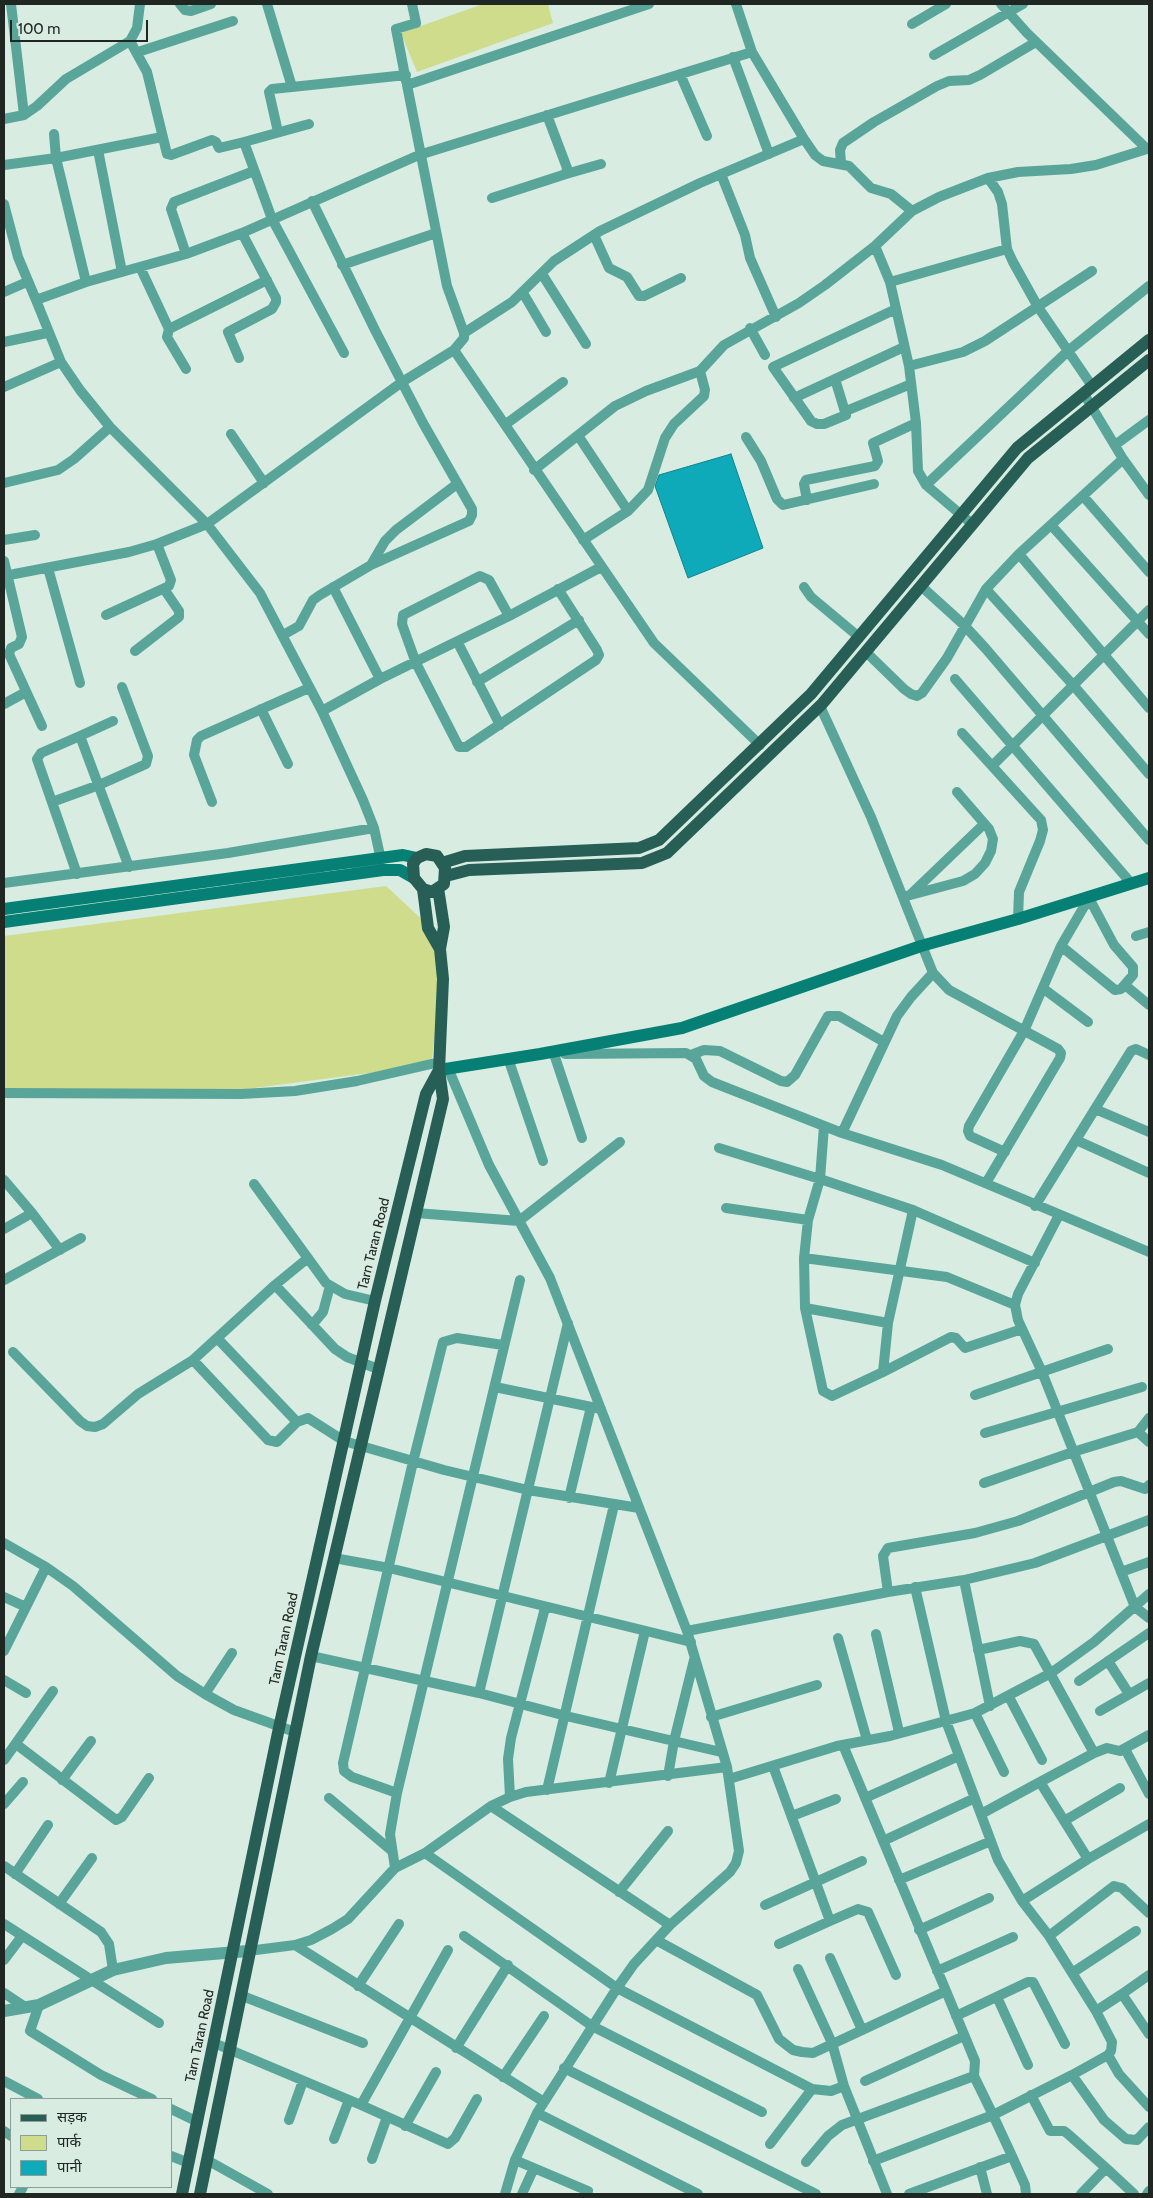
<!DOCTYPE html>
<meta charset="utf-8">
<style>
body{margin:0}
#map{position:relative;width:1153px;height:2198px;overflow:hidden;background:#d8ece1;font-family:Cabin,"Noto Sans Devanagari",sans-serif}
canvas{display:block}
.frame{position:absolute;inset:0;border:5px solid #202723;pointer-events:none}
.legend{position:absolute;left:10px;top:2098px;width:162px;height:90px;box-sizing:border-box;background:#d8ece1;border:1px solid #8e9d95;margin:0;padding:6px 9px;list-style:none;font-size:15px;color:#202723}
.legend li{display:flex;align-items:center;gap:10px;height:25px}
.legend b{width:25px;border:1px solid #8e9d95}
.scale{position:absolute;left:10px;top:20px;width:138px;height:22px;box-sizing:border-box;border:2px solid #202723;border-top:0;padding-left:6px;font-size:15px;line-height:18px;white-space:nowrap;color:#202723;-webkit-text-stroke:4px #d8ece1;paint-order:stroke}
</style>
<div id="map">
<canvas width="1153" height="2198"></canvas>
<div class="frame"></div>
<ul class="legend">
<li><b style="height:6px;background:#275e56"></b>सड़क</li>
<li><b style="height:14px;background:#cedc8b"></b>पार्क</li>
<li><b style="height:14px;background:#0eaab9"></b>पानी</li>
</ul>
<div class="scale">100 m</div>
</div>
<script>
const c = document.querySelector('canvas').getContext('2d');
c.lineJoin = 'round';
function fillPath(path, color) { c.fillStyle = color; c.fill(path, 'evenodd'); }
const poly = rows => new Path2D(rows.map(r => 'M' + r).join(''));
function strokePath(path, color, width, dash) { c.strokeStyle = color; c.lineWidth = width; c.lineCap = dash ? 'butt' : 'round'; c.setLineDash(dash || []); c.stroke(path); }
function write(font, color, halo, rows, align = 'center') {
  c.font = font + ' Cabin,sans-serif'; c.lineWidth = 5; c.setLineDash([]); c.textBaseline = 'middle'; c.strokeStyle = halo; c.fillStyle = color; for (const [text, x, y, turn = 0] of rows) {
    c.save(); c.translate(x, y); c.rotate((+turn || 0) * Math.PI / 180); c.textAlign = isNaN(turn) ? turn : align; if (halo) c.strokeText(text, 0, 0); c.fillText(text, 0, 0); c.restore();
  }
}
fillPath(poly([
 [483,4,548,4,553,23,417,72,401,33],
 [386,886,429,926,443,976,431,1065,231,1091,4,1093,4,936]
]), '#cedc8b');
const water = poly([
 [731,454,763,548,688,578,655,486,659,475,731,454]
]);
fillPath(water, '#0eaab9');
strokePath(water, '#13838c', 1);
strokePath(poly([
 [180,4,185,10,191,11,211,4],
 [267,4,292,87,406,75],
 [649,4,407,85,447,286,464,333,464,338,454,350,654,643,760,745],
 [736,4,752,52,804,139,815,155,823,161,849,166,871,188,891,194,912,211,939,197,988,178,1018,172,1071,169,1096,165,1147,149],
 [1001,4,1027,33,1147,149,1149,148],
 [912,24,946,4],
 [130,41,147,72,167,154,171,155,212,140,216,142,219,148,244,142],
 [138,52,233,21],
 [934,55,1023,4],
 [733,57,769,154],
 [680,74,707,136],
 [406,81,396,29,416,23,412,4],
 [24,115,37,106,66,79,130,41,137,28,140,4],
 [4,119,24,115,11,4],
 [309,124,244,142,272,219,344,353],
 [278,132,269,92,272,89,292,87],
 [54,134,56,158,86,282],
 [98,150,122,272],
 [841,163,840,150,843,143,874,122,937,86,949,81,969,80,980,75,1036,42],
 [4,165,56,158,162,137],
 [566,174,601,164],
 [721,174,745,235,750,258,776,317],
 [988,178,998,192,1002,204,1007,249,1013,262,1038,307,1092,386],
 [492,198,566,174,567,168,547,115],
 [4,204,18,257,36,300,86,282,186,254,242,233,419,155,752,52],
 [594,235,609,268,627,277,639,296,644,296,681,278],
 [875,246,890,282,909,366,916,423,918,471,926,485,972,524],
 [186,254,171,209,174,202,254,171],
 [342,265,436,233],
 [140,267,169,329,267,280],
 [542,274,586,344],
 [890,282,1007,249],
 [4,292,27,282],
 [523,293,546,332],
 [36,300,61,362,80,390,110,427,207,524,260,593,322,711,363,800,374,828,381,860],
 [750,328,765,355],
 [169,329,167,337,186,369],
 [464,333,512,302,554,261,600,231,700,183,804,139],
 [4,342,47,333],
 [239,358,228,332,272,309,276,302,276,298,242,233],
 [909,366,963,352,985,341,1092,271],
 [835,379,846,415,824,424,817,424,811,421,773,367,896,309],
 [4,387,61,362],
 [1084,394,1123,459,1149,495],
 [794,398,904,347],
 [846,411,911,384],
 [506,424,563,382],
 [231,434,264,483],
 [579,437,628,511],
 [746,437,761,461,777,499,783,505,874,484],
 [1115,445,1149,420],
 [534,470,615,406,646,391,700,371,724,345,799,303,825,285,875,246,912,211],
 [4,483,58,470,74,459,110,427],
 [926,485,1068,351,1149,286],
 [1083,496,1149,572],
 [807,500,804,484,806,480,875,466,878,461,873,443,916,423],
 [1051,525,1149,634],
 [4,540,35,535],
 [583,540,628,511,648,490,665,438,674,424,704,396,705,390,700,371],
 [1019,554,1149,708],
 [4,561,22,637,19,644,11,648,9,654,42,726],
 [371,565,385,541,396,530,457,484],
 [48,568,80,683],
 [4,576,129,552,157,544,207,524,402,382,454,350],
 [921,586,964,625,986,649,1149,840],
 [333,587,380,679],
 [804,587,811,597,859,637],
 [986,589,1074,686,1149,774],
 [106,615,169,586,171,580,157,544],
 [509,616,489,580,480,576,403,615,402,624,416,663,459,747,466,747,596,660,599,655,597,650,558,589],
 [283,635,299,626,313,600,320,595,371,565,469,521,472,515,472,509,423,423,375,330,312,201],
 [458,643,500,725],
 [135,651,179,617,179,611,164,589],
 [866,652,904,689,911,694,917,696,922,693,947,658,986,589,1019,554,1123,459],
 [955,679,1131,883],
 [477,682,579,620],
 [4,704,26,692],
 [820,706,871,817,933,973,949,990,1058,1049,1061,1053,1060,1058,986,1183],
 [261,709,288,764],
 [322,711,380,679,509,616,601,567],
 [962,733,1041,820,1043,830,1040,841,1019,892,1018,919],
 [80,736,113,721],
 [992,766,1149,610],
 [52,802,99,785,146,764,148,756,122,687],
 [212,802,194,755,197,740,201,736,309,688],
 [77,874,37,759,41,753,80,736,129,867],
 [4,883,228,853,374,828],
 [911,894,984,824],
 [903,897,963,881,975,874,985,863,991,851,993,839,989,829,957,792],
 [1136,936,1149,932],
 [1061,946,1115,990,1121,989,1133,975,1133,967,1114,945,1089,898],
 [1125,985,1149,1005],
 [1044,989,1088,1022],
 [554,1054,582,1138],
 [565,1054,686,1053,696,1059,704,1076,712,1082,842,1133,942,1165,1149,1252],
 [691,1055,704,1050,720,1051,781,1081,787,1082,795,1075,828,1016,839,1016,884,1042],
 [508,1058,543,1161],
 [448,1068,489,1165,550,1278,687,1631,727,1767,739,1851,736,1863,730,1872,670,1925,634,1964,617,1988,537,2113,515,2160,505,2194],
 [4,1093,241,1094,295,1091,357,1081,440,1062],
 [1095,1109,1131,1051,1136,1049,1149,1055],
 [824,1126,820,1179,808,1220,804,1258,947,1277,1015,1305],
 [842,1133,897,1016,911,997,933,973],
 [1076,1140,1149,1173],
 [719,1148,820,1179,913,1210,1035,1263],
 [1005,1152,970,1136,968,1131,969,1126,1024,1031,1061,946,1089,898],
 [4,1180,32,1213,4,1229],
 [254,1184,326,1283,345,1294,375,1301],
 [1035,1206,1095,1109,1149,1132],
 [726,1208,808,1220],
 [32,1213,60,1250],
 [416,1213,519,1221,620,1142],
 [1059,1215,1018,1294,1015,1305,1018,1320,1042,1372,1135,1607,1149,1618],
 [804,1258,805,1308,823,1391,832,1396,883,1372,888,1323,913,1210],
 [4,1280,81,1238],
 [275,1285,308,1258],
 [805,1308,888,1323],
 [312,1325,323,1312,330,1286],
 [217,1338,297,1422,308,1418,344,1441,444,1470,528,1490,639,1508],
 [13,1352,80,1421,87,1426,95,1427,103,1424,138,1394,193,1360,275,1285,335,1349,347,1357,378,1369],
 [193,1360,268,1440,277,1442,297,1422],
 [883,1372,951,1337,956,1338,965,1348,1022,1329],
 [495,1387,601,1409],
 [975,1395,1108,1349],
 [1138,1432,1149,1442],
 [985,1433,1142,1387],
 [984,1483,1073,1452,1138,1432,1149,1418],
 [569,1498,591,1407],
 [4,1543,46,1567,73,1586,177,1676,205,1694,234,1710,295,1732],
 [334,1558,389,1568,691,1642],
 [1121,1572,1149,1562],
 [964,1580,990,1706],
 [915,1587,946,1721,998,1860,1022,1901,1049,1936,1096,2011,1112,2042,1111,2051,1108,2055,1119,2074,1149,2107],
 [888,1592,964,1580,1035,1563,1149,1520],
 [4,1597,26,1607],
 [687,1631,888,1592,883,1556,888,1548,975,1533,1018,1521,1114,1482,1121,1481,1145,1489,1149,1485],
 [876,1634,899,1732],
 [838,1638,867,1740],
 [978,1650,1020,1641,1034,1644,1094,1753,1040,1782,1088,1859,1149,1824],
 [4,1651,46,1567],
 [311,1656,479,1693,566,1716,721,1752],
 [1108,1661,1129,1694],
 [4,1680,26,1693],
 [1079,1681,1149,1633],
 [479,1693,568,1323],
 [205,1694,232,1653],
 [1009,1697,1042,1760],
 [1100,1711,1149,1683],
 [975,1713,1004,1772],
 [711,1717,817,1685],
 [16,1744,116,1820,122,1817,149,1778],
 [1125,1749,1149,1794],
 [1094,1753,1107,1748,1120,1751,1149,1735],
 [4,1760,53,1691],
 [773,1766,830,1921,858,1909,868,1912,896,1975],
 [668,1776,674,1741,694,1660],
 [729,1779,837,1746,890,1736,975,1713,1051,1673,1094,1642,1149,1594],
 [62,1780,91,1741],
 [609,1783,645,1631],
 [547,1790,614,1505],
 [397,1793,352,1777,344,1771,343,1763,413,1462,443,1342,457,1338,503,1345],
 [510,1797,508,1759,511,1738,545,1608],
 [329,1798,392,1851],
 [865,1798,959,1756],
 [4,1804,23,1782],
 [491,1806,670,1925],
 [981,1814,1040,1782],
 [792,1816,836,1799],
 [1064,1821,1120,1788],
 [883,1841,975,1798],
 [425,1853,617,1988,812,2089],
 [4,1866,101,1932,109,1944,113,1970],
 [395,1868,390,1834,397,1793,520,1280],
 [15,1874,48,1825],
 [899,1880,991,1841],
 [619,1892,668,1831],
 [1022,1901,1088,1859],
 [59,1904,92,1858],
 [765,1905,862,1861],
 [4,1924,159,2023],
 [919,1930,989,1898],
 [464,1936,592,2026,762,2112],
 [1049,1936,1114,1886,1122,1888,1149,1913],
 [656,1940,757,1995,779,2039,793,2050,802,2052,813,2053,946,1991,843,1745],
 [779,1944,830,1921],
 [295,1945,544,2102],
 [248,1951,295,1945,311,1940,332,1929,348,1919,395,1868,425,1853,491,1806,510,1797,526,1792,727,1767],
 [830,1958,862,2030],
 [4,1960,22,1936],
 [798,1969,832,2043,844,2086,887,2194],
 [937,1971,1013,1937],
 [1072,1973,1136,1931],
 [358,1986,399,1924],
 [946,1991,975,2061,974,2076,993,2115,1072,2075,1104,2120,1126,2139,1137,2140,1149,2127],
 [4,1993,25,2007],
 [1122,1994,1149,1975],
 [240,1995,363,2043],
 [997,1997,1028,2065],
 [39,2005,30,2031,101,2075,152,2099],
 [1096,2011,1122,1994,1149,2034],
 [956,2016,1028,1982,1033,1982,1065,2044],
 [214,2043,361,2105,448,2144,455,2138,477,2099],
 [456,2048,508,1965],
 [564,2068,816,2194],
 [1072,2075,1108,2055],
 [503,2077,544,2016],
 [4,2081,38,2099],
 [865,2081,964,2036],
 [1031,2095,1050,2131,1064,2131,1068,2134,1106,2168],
 [361,2105,448,1950],
 [171,2109,198,2122],
 [537,2113,698,2194],
 [289,2120,303,2081],
 [405,2126,436,2072],
 [4,2131,11,2136],
 [334,2139,349,2100],
 [770,2144,812,2089,831,2091,844,2086],
 [171,2156,189,2163],
 [1012,2156,1025,2185,1026,2194],
 [372,2159,387,2117],
 [207,2160,268,2194],
 [515,2160,588,2191,587,2194],
 [873,2161,993,2115,1012,2156,909,2194],
 [806,2162,828,2136,842,2125,974,2076],
 [980,2167,987,2194],
 [19,2194,23,2187],
 [522,2194,534,2168],
 [1081,2194,1106,2168,1134,2194],
 [1147,2194,1149,2191]
]), '#59a59a', 10);
strokePath(poly([
 [4,2011,39,2005,113,1970,166,1958,248,1951]
]), '#59a59a', 12);
strokePath(poly([
 [4,909,403,855,417,858],
 [4,922,383,870,400,870,414,878],
 [439,1070,540,1054,682,1028,921,946,1018,919,1149,878]
]), '#068074', 12);
strokePath(poly([
 [442,863,465,856,639,848,659,840,811,694,1017,448,1149,340],
 [446,876,469,870,642,863,667,853,822,704,1028,458,1149,360],
 [423,889,432,892,444,884,445,868,437,856,426,854,417,858,413,864,414,878,423,889,428,928,440,949],
 [182,2194,279,1728,375,1301,426,1094,439,1070],
 [200,2194,311,1656,443,1099,439,1070,443,979,440,949,444,927,438,888]
]), '#275e56', 12);
write('14px', '#202723', '#d8ece1', [
 ["Tarn Taran Road",374,1244,-76],
 ["Tarn Taran Road",284,1639,-78],
 ["Tarn Taran Road",200,2036,-78]
]);
</script>
